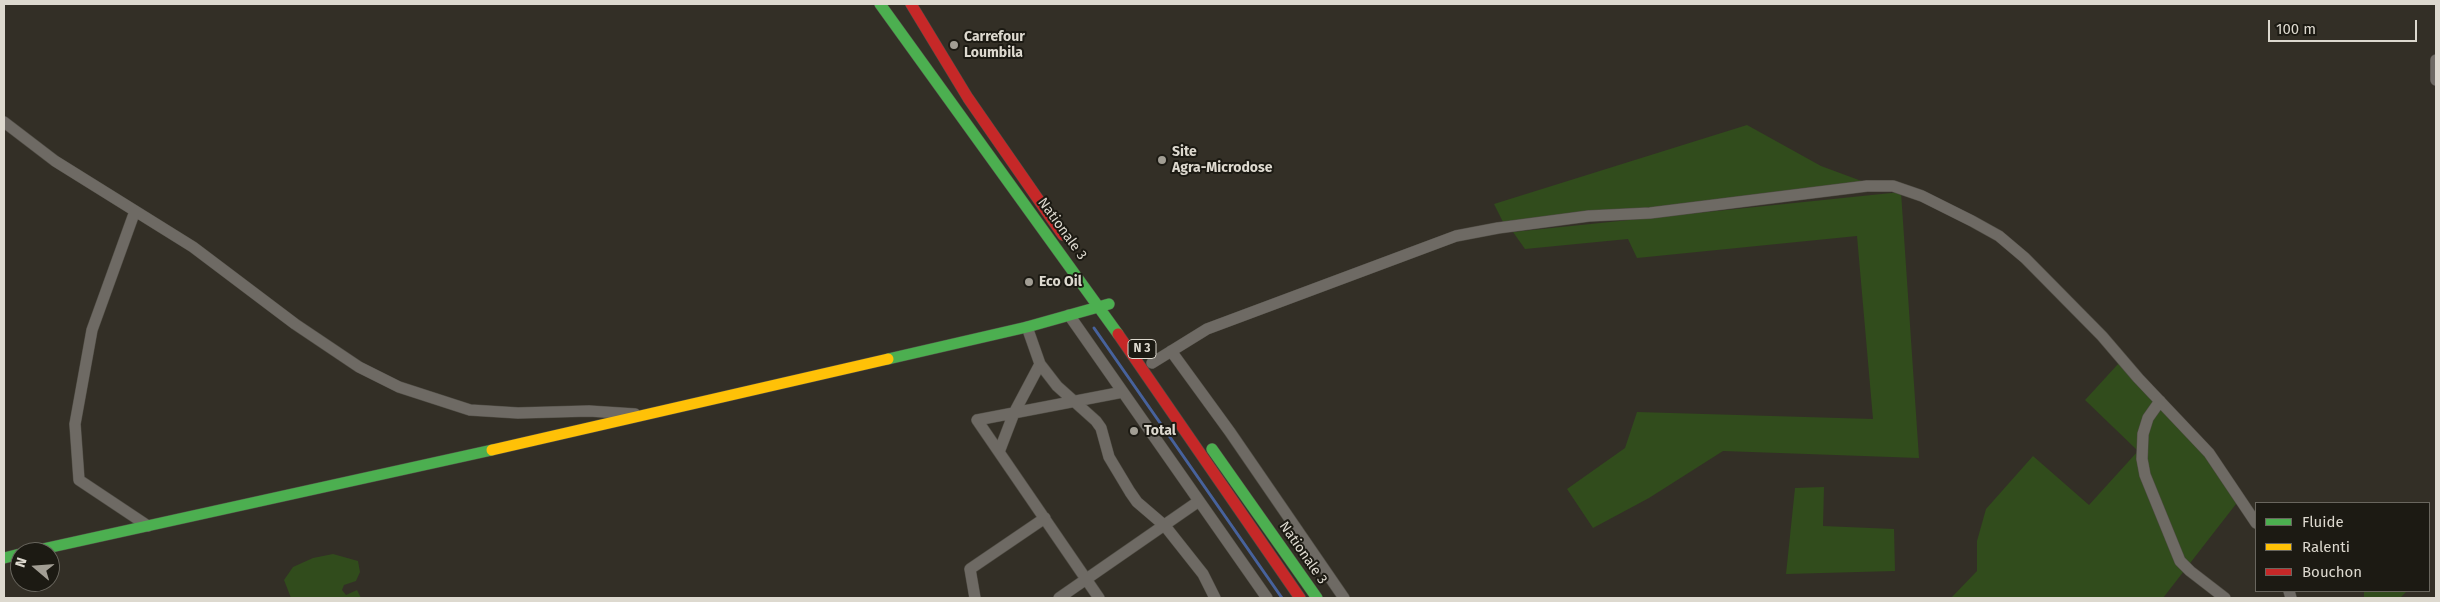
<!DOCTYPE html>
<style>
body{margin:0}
#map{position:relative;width:2440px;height:602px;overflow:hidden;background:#332f26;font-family:"Fira Sans",sans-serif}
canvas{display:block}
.frame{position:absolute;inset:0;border:5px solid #ddd9cf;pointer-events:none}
.legend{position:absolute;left:2255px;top:502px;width:175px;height:90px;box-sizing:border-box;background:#1c1a13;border:1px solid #69665e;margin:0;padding:6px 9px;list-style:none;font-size:15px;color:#ddd9cf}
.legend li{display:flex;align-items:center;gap:10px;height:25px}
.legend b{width:25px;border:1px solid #69665e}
.north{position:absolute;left:10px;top:542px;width:50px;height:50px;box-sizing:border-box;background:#1c1a13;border:1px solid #69665e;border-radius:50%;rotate:288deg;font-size:14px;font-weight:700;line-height:20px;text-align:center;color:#ddd9cf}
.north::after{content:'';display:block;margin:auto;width:18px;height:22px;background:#a29e94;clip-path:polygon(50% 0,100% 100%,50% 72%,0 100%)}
.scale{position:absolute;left:2268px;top:20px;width:149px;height:22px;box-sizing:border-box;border:2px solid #ddd9cf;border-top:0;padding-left:6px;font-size:15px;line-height:18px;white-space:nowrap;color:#ddd9cf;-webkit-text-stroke:4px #1c1a13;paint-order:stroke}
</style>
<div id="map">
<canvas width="2440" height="602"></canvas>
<div class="frame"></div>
<ul class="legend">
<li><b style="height:6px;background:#4caf50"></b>Fluide</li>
<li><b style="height:6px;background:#ffc107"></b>Ralenti</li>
<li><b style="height:6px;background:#c62828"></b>Bouchon</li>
</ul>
<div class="north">N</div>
<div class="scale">100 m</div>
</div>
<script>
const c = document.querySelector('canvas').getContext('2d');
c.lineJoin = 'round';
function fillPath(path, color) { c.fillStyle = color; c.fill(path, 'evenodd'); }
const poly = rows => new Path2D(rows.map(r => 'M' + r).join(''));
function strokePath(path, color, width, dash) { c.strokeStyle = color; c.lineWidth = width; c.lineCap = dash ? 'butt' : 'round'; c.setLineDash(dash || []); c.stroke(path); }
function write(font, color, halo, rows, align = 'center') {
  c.font = font + ' "Fira Sans",sans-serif'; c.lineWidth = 4; c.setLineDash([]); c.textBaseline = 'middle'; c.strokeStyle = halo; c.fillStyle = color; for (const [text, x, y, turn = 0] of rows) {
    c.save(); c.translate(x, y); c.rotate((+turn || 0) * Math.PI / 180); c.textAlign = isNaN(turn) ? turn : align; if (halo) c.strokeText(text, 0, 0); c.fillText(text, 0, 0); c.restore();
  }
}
fillPath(poly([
 [1747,125,1821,166,1875,186,1503,222,1494,204],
 [1901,192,1919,458,1723,451,1649,498,1593,528,1567,489,1625,448,1637,412,1873,419,1857,236,1637,258,1628,239,1525,249,1513,232],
 [2119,363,2243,495,2163,598,1951,598,1977,571,1977,541,1986,509,2033,456,2089,505,2138,451,2085,400],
 [1824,487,1823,526,1894,529,1895,571,1786,574,1795,488],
 [333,554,358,561,360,572,356,581,344,585,342,590,346,595,357,590,361,598,291,598,284,580,293,567,313,558],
 [2364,591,2407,591,2400,598,2364,598]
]), '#314c1c');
strokePath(poly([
 [1094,328,1282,598]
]), '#47629c', 3);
const street = poly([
 [2436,60,2436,80],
 [4,122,55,161,193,247,295,324,359,367,399,387,470,410,518,413,589,411,635,414],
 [135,211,92,330,75,424,79,480,148,526],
 [1069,315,1267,598],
 [1171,351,1230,432,1344,598],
 [1152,363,1207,329,1456,236,1498,228,1589,216,1650,213,1867,186,1893,186,1922,196,1972,221,1999,236,2025,258,2102,336,2138,378,2209,453,2256,523],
 [1040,364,1057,386,1096,421,1101,428,1109,457,1130,492,1137,502,1165,526,1203,574,1215,598],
 [2160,401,2148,418,2143,434,2142,459,2145,475,2180,561,2190,571,2225,598],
 [999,452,1014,413,1040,364,1027,327],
 [2289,591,2291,598],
 [975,598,970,569,1045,518],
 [1059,598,1199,501],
 [1099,598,977,420,1123,392]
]);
const fast = poly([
 [880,4,1118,334],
 [888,359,1027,327,1109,304],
 [1212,449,1317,598],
 [29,552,492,450],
 [4,558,20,554]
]);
const slow = poly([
 [492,450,888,359]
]);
const jam = poly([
 [911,4,968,98,1063,235],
 [1118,334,1300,598]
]);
strokePath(street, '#504d45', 12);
strokePath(fast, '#504d45', 12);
strokePath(slow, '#504d45', 12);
strokePath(jam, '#504d45', 12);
strokePath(street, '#6e6a64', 11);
strokePath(fast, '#4caf50', 11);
strokePath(slow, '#ffc107', 11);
strokePath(jam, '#c62828', 11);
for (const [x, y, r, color] of [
 [954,45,5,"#a29e94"],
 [1162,160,5,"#a29e94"],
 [1029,282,5,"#a29e94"],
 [1134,431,5,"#a29e94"]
]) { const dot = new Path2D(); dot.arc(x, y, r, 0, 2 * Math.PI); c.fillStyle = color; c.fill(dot); strokePath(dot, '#1c1a13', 2); }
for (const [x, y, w] of [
 [1142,349,28]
]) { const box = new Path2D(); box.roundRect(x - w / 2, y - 9.5, w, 19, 4); c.fillStyle = '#1c1a13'; c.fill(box); strokePath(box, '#ddd9cf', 1); }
write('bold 12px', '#ddd9cf', null, [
 ["N 3",1142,349]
]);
write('bold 14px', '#ddd9cf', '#1c1a13', [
 ["Carrefour",964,37],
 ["Loumbila",964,53],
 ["Site",1172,152],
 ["Agra-Microdose",1172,168],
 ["Eco Oil",1039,282],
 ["Total",1144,431]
], 'left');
write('14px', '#ddd9cf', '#1c1a13', [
 ["Nationale 3",1062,229,54],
 ["Nationale 3",1303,553,55]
]);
</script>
